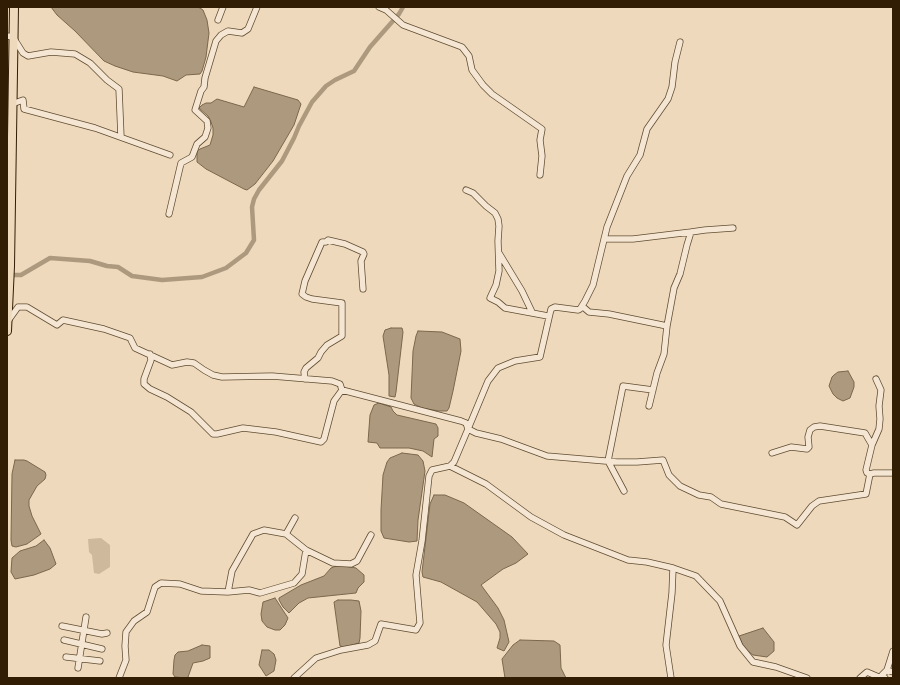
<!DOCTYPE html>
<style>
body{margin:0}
#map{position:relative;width:900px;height:685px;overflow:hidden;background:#eed9bc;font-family:"Libre Bodoni",serif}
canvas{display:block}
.frame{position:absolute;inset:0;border:8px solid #301d03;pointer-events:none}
</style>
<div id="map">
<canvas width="900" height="685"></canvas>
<div class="frame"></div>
</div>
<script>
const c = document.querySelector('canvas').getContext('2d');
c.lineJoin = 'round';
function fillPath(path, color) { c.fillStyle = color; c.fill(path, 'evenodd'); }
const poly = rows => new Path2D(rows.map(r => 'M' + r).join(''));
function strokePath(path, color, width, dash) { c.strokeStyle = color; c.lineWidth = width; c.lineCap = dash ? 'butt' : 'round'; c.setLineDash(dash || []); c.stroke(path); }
fillPath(poly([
 [101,538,110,545,110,567,99,574,94,573,92,555,89,552,88,539]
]), '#ceb99d');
const water = poly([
 [51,7,197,7,200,8,203,10,207,20,209,33,206,57,202,71,200,74,186,75,177,81,163,76,133,72,115,66,104,61,75,31,57,15,51,7],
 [254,87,298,100,301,104,294,125,273,161,255,184,247,190,244,189,206,169,197,162,197,151,200,149,210,145,213,135,213,128,211,122,208,116,199,108,202,105,206,103,211,103,217,99,244,107,254,87],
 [391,328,402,328,403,332,396,392,395,397,389,396,389,375,383,336,385,330,391,328],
 [418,331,442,332,460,339,461,351,453,391,449,408,447,411,439,411,422,408,414,404,411,398,413,351,416,336,418,331],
 [848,371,854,382,854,387,850,398,843,401,837,398,833,394,829,386,832,377,834,375,838,372,848,371],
 [379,403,391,407,393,411,397,415,436,424,438,428,438,436,434,439,432,457,423,451,409,448,380,448,377,443,368,442,370,415,374,405,379,403],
 [402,453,418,455,423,461,425,471,418,520,417,541,409,542,384,538,381,531,381,510,383,475,387,462,390,458,402,453],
 [15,460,24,460,27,461,45,472,46,475,45,479,37,486,29,500,29,506,32,516,41,534,27,544,16,547,12,546,11,540,12,474,15,460],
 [434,495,445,495,464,503,512,537,528,554,516,563,503,569,481,585,498,608,504,620,509,642,504,651,497,648,500,638,500,632,496,624,477,602,441,582,423,577,422,572,430,504,434,495],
 [44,540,50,548,56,564,50,569,34,575,15,579,11,572,12,558,20,551,36,546,44,540],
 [339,565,356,568,364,575,364,582,358,588,356,593,308,598,299,603,289,613,283,607,279,600,279,598,301,585,324,576,331,568,339,565],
 [275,598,288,618,285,625,280,630,275,630,267,627,262,621,261,614,263,602,275,598],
 [338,600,351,600,359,601,361,611,360,638,359,643,345,647,340,646,334,602,338,600],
 [763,628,774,642,774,651,767,657,753,655,743,647,739,636,763,628],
 [520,640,554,641,560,645,561,668,566,678,505,678,502,659,513,645,520,640],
 [202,645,210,646,210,658,203,661,193,663,188,677,186,678,175,677,173,674,174,660,175,655,178,652,188,651,202,645],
 [262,650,269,650,274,654,276,660,274,671,266,676,259,665,262,650]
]);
fillPath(water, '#ad997d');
strokePath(water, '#7b674c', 1);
strokePath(poly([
 [8,275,21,275,50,258,90,261,107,266,118,267,132,276,162,280,202,277,226,268,246,253,254,240,252,207,254,199,259,190,282,161,294,138,299,126,312,102,326,86,335,80,354,71,370,47,399,14,403,7]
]), '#ad997d', 4.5);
const minor = poly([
 [379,7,386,10,403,25,462,47,469,56,472,70,483,85,492,94,542,129,540,140,542,156,540,175],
 [218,20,223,7],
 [7,36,13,37,23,53,28,56,51,52,75,54,90,63,107,80,119,89,121,137],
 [12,104,23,100,24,109,95,128,170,155],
 [466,190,473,193,486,206,495,213,498,219,499,226,498,241,499,271,496,285,490,298,498,302,505,308,548,316],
 [169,214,181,163,192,157,197,144,205,137,208,128,207,121,195,110,201,91,204,87,205,78,216,41,221,35,228,31,242,33,248,29,257,7],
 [604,239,633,239,691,232],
 [499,253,522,291,532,312],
 [582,306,589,312,609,314,667,326],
 [8,321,18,307,27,307,57,325,63,320,104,329,130,338,135,348,172,365,187,362,194,363,204,370,213,375,222,377,272,376,332,381,340,384,342,390],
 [150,354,151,360,144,379,144,384,150,389,167,397,191,412,213,434,217,434,243,428,276,432,321,442,324,439,334,401,342,390,461,421,466,423,468,429,488,381,498,368,515,361,540,357,551,309,555,307,578,310,580,309,585,301,593,285,607,227,627,176,640,155,647,129,668,99,672,87,675,62,680,42],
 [305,379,304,372,306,368,318,358,321,352,327,345,342,336,342,303,312,299,306,297,302,294,305,281,322,242,326,242,328,240,345,244,363,252,364,254,361,261,363,289],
 [649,406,657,373,664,354,667,326,674,288,680,274,687,245,691,232,705,230,733,228],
 [872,445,879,429,880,419,879,406,881,390,876,379],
 [772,453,791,447,807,449,809,447,808,437,810,430,814,427,820,426,865,433,872,445,866,470,867,473,870,474],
 [450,466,486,484,531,517,564,535,628,560,647,562,673,568,696,576,720,601,740,646,753,662,776,667,807,678],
 [624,491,608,461,623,386,653,390],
 [286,534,306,550,333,563,351,564,357,561,371,535],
 [228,592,249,590,260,593,294,583,302,574,306,550],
 [62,626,102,634,107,633],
 [64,640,102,649],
 [66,657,100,661],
 [78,668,86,617],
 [887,670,893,651],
 [119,678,126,660,125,646,126,632,134,621,147,612,155,587,161,583,180,584,201,591,228,592,232,571,253,534,264,530,286,534,295,518],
 [294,678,316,658,341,650,368,645,375,641,381,624,416,630,420,623,416,575,422,541,429,476,432,470,450,466,454,462,468,429,476,433,501,439,547,456,617,462,637,462,663,460,669,475,680,486,699,495,711,497,721,504,785,517,797,525,812,506,819,501,866,494,870,474,874,473,893,473],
 [671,678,666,645,672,593,673,568],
 [860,678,867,672,881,678],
 [885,678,882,675,887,670,893,672]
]);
const highway = poly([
 [7,331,10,266,14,7]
]);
strokePath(minor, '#604c31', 7);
strokePath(highway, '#301d03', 10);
strokePath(minor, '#f4e6d3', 5.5);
strokePath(highway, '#eed9bc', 8);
</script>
